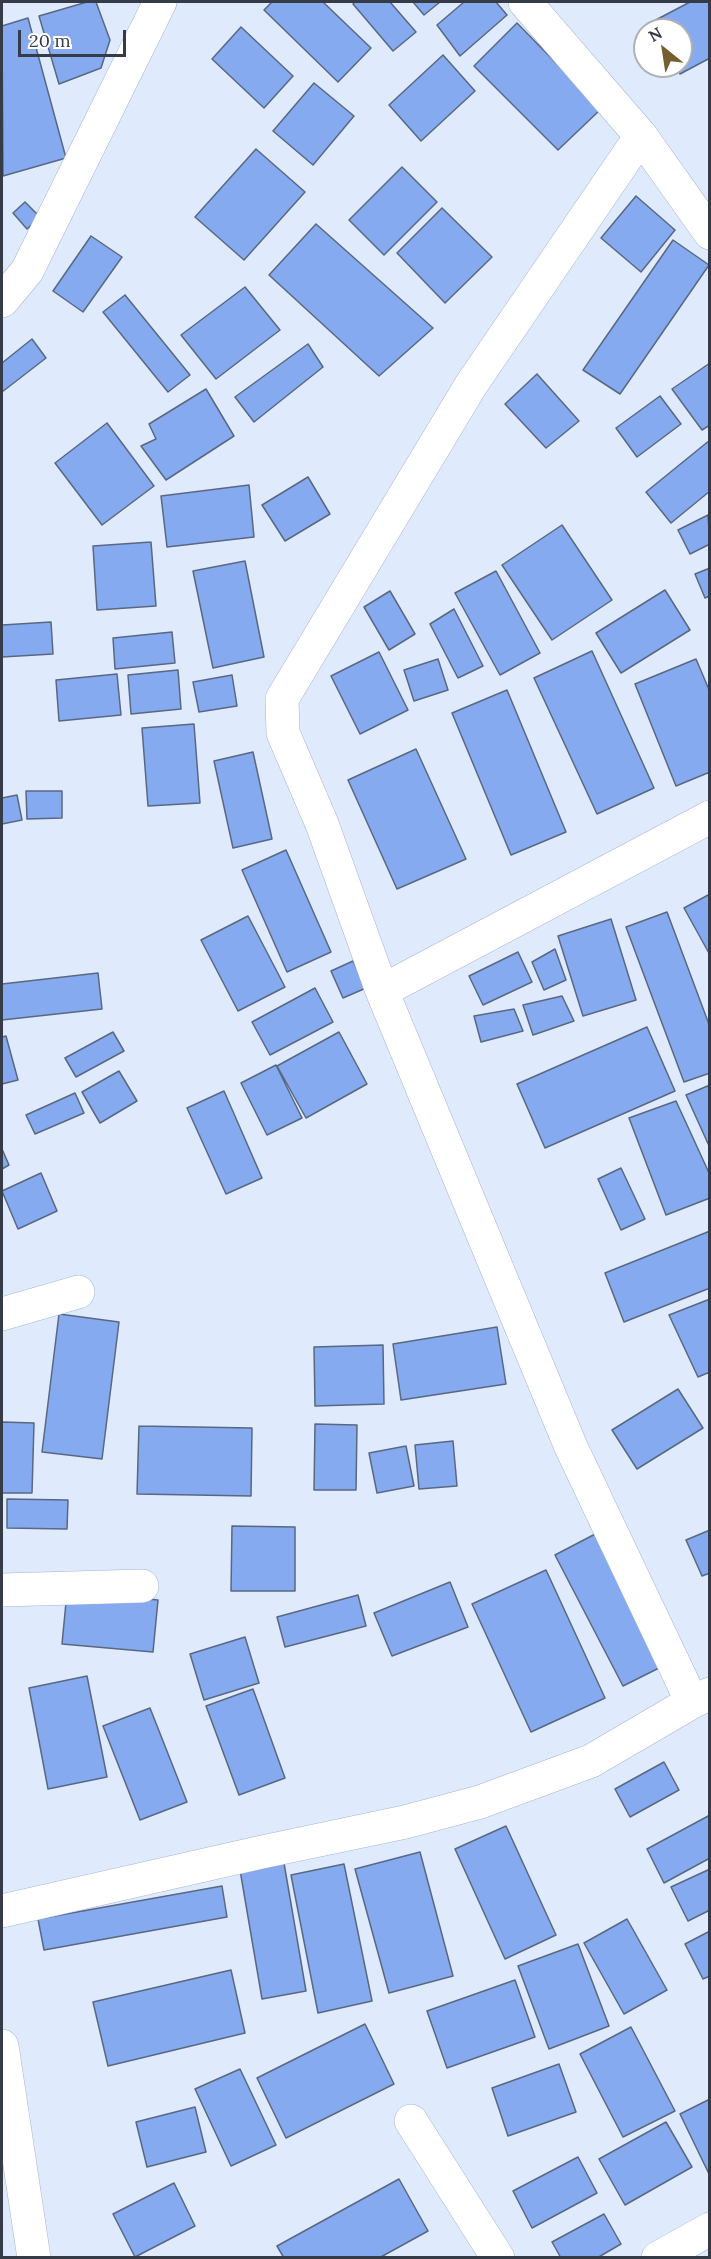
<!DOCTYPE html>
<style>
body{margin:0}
#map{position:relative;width:711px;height:2259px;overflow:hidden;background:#e0eafd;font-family:Lora,serif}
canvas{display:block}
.frame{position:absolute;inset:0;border:3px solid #353c48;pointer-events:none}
.north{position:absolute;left:633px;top:18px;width:60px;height:60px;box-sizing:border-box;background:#fff;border:2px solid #aeb1b6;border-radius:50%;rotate:330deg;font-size:16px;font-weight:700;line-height:24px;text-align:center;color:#353c48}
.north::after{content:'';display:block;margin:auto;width:21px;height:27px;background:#74602f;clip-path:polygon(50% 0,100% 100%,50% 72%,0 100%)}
.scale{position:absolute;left:18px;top:30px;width:108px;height:27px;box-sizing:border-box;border:3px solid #353c48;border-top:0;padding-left:8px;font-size:18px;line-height:21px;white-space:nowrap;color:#353c48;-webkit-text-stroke:4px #fff;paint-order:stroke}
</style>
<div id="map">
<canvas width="711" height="2259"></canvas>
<div class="frame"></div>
<div class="north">N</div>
<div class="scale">20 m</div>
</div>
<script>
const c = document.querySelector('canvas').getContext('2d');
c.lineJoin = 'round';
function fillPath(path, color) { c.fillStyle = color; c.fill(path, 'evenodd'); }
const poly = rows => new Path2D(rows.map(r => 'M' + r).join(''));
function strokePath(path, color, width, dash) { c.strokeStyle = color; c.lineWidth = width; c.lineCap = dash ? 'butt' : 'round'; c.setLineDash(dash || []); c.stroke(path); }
const building = poly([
 [87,2,96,2,110,40,101,68,59,84,39,16,87,2],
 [272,2,323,2,371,48,338,82,264,10,272,2],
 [355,2,390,2,416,32,393,51,353,4,355,2],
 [413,2,440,2,424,15,413,2],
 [464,2,496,2,507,15,460,56,437,25,464,2],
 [690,2,710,2,710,58,680,74,676,66,681,66,681,30,656,30,652,22,690,2],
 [28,18,66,158,3,176,2,26,28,18],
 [517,23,601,109,558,150,474,66,517,23],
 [241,27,293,76,264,108,212,59,241,27],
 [443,55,475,91,421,141,389,105,443,55],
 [314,83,354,116,313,165,273,131,314,83],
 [256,149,305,192,244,260,195,217,256,149],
 [402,167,437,202,384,255,349,220,402,167],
 [636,196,675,230,641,272,601,238,636,196],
 [25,202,40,217,27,229,13,213,25,202],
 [442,208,492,257,445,303,397,253,442,208],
 [316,224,433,328,379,376,269,275,316,224],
 [91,236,122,257,83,312,53,291,91,236],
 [673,240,709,265,620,394,583,370,673,240],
 [245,287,280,330,216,379,181,335,245,287],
 [125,295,190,375,168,392,103,312,125,295],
 [32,339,46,358,2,392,2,363,32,339],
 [308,344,323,367,254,422,235,397,308,344],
 [710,363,710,425,702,430,672,389,710,363],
 [537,374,579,421,546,448,505,404,537,374],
 [206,389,234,436,166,480,141,446,156,439,149,424,206,389],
 [660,396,681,424,637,457,616,428,660,396],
 [107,423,154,486,102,525,55,463,107,423],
 [710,440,710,491,671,523,646,492,710,440],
 [308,477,330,514,285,541,262,505,308,477],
 [249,485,254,537,167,547,161,496,249,485],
 [708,515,710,544,690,554,678,530,708,515],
 [562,525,612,600,552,640,502,565,562,525],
 [151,542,156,606,97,610,93,546,151,542],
 [245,561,264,657,213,668,193,571,245,561],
 [710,568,710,596,705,598,695,574,710,568],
 [496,571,540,653,500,675,455,593,496,571],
 [665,590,690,630,621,673,596,633,665,590],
 [390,591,415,634,389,650,364,607,390,591],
 [454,609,483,666,458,678,430,624,454,609],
 [51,622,53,654,2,657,2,625,51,622],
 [172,632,175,663,115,669,113,638,172,632],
 [592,651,654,788,597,814,534,678,592,651],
 [379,652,408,710,360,734,331,676,379,652],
 [438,659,448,690,414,701,404,670,438,659],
 [696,659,710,692,710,772,676,786,635,684,696,659],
 [178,670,181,709,131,714,128,675,178,670],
 [117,674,121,715,59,721,56,680,117,674],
 [232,675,237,706,199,712,193,682,232,675],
 [507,690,566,832,511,855,452,713,507,690],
 [194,724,200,803,148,806,142,728,194,724],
 [416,749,466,859,397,889,348,780,416,749],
 [253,752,272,839,233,848,214,761,253,752],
 [26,791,62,791,62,818,27,819,26,791],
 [17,795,22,820,2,824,2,798,17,795],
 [286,850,331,952,287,972,242,870,286,850],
 [710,894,710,955,684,908,710,894],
 [667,912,710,1027,710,1073,684,1082,626,927,667,912],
 [248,916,285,987,238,1011,201,940,248,916],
 [611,919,636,1000,583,1016,558,936,611,919],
 [555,949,566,980,544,990,532,962,555,949],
 [518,952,532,982,483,1005,469,976,518,952],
 [353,961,366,988,343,998,331,971,353,961],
 [98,973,102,1009,2,1020,2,984,98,973],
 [315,988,333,1022,270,1055,252,1022,315,988],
 [562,996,574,1021,533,1035,523,1005,562,996],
 [514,1009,523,1031,481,1042,474,1016,514,1009],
 [647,1027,675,1091,545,1148,517,1084,647,1027],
 [113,1032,124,1051,76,1077,65,1058,113,1032],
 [339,1032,367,1084,306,1118,277,1066,339,1032],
 [6,1036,18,1080,2,1084,2,1037,6,1036],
 [276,1065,302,1118,267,1135,241,1083,276,1065],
 [119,1071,137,1101,100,1123,82,1092,119,1071],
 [710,1085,710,1148,686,1095,710,1085],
 [224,1091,262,1178,226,1194,187,1108,224,1091],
 [75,1093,84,1113,35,1134,26,1115,75,1093],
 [676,1101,710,1175,710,1198,666,1215,629,1118,676,1101],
 [2,1149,9,1165,2,1169,2,1149],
 [621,1168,645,1219,621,1230,598,1179,621,1168],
 [41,1173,57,1211,18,1229,2,1191,41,1173],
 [710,1231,710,1288,624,1322,605,1273,710,1231],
 [710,1299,710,1372,698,1377,669,1315,710,1299],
 [59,1314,119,1322,102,1459,42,1452,59,1314],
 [497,1327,506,1384,401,1400,393,1344,497,1327],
 [383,1345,384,1404,315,1406,314,1347,383,1345],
 [678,1389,703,1428,637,1469,612,1430,678,1389],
 [2,1422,34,1423,32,1493,2,1493,2,1422],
 [315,1424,357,1425,356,1490,314,1490,315,1424],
 [139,1426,252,1428,251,1496,137,1494,139,1426],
 [453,1441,457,1486,419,1489,415,1445,453,1441],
 [406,1446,414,1486,377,1493,369,1453,406,1446],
 [7,1499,68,1500,67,1529,7,1528,7,1499],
 [232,1526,295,1527,295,1591,231,1591,232,1526],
 [710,1530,710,1573,702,1576,686,1540,710,1530],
 [599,1532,667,1664,623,1686,555,1555,599,1532],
 [546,1570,605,1698,531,1732,472,1604,546,1570],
 [450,1582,468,1627,392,1656,374,1613,450,1582],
 [67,1592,158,1600,153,1652,62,1644,67,1592],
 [358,1595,366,1626,285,1647,277,1617,358,1595],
 [245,1637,259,1683,204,1700,190,1654,245,1637],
 [87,1676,107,1777,48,1789,29,1688,87,1676],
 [253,1689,285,1778,239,1795,206,1706,253,1689],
 [150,1708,187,1802,140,1820,103,1726,150,1708],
 [664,1762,679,1790,630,1817,615,1789,664,1762],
 [710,1815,710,1858,664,1883,647,1849,710,1815],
 [506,1826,556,1935,505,1959,455,1849,506,1826],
 [420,1852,453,1976,389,1993,355,1869,420,1852],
 [284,1863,306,1991,262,1999,240,1870,284,1863],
 [344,1864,372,2001,318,2013,291,1875,344,1864],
 [710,1869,710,1910,688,1921,671,1887,710,1869],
 [222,1886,227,1917,44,1950,38,1919,222,1886],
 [627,1919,667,1990,624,2014,584,1943,627,1919],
 [710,1931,710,1976,703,1979,685,1944,710,1931],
 [578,1944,609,2026,549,2049,518,1966,578,1944],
 [231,1970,245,2033,108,2066,93,2002,231,1970],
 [515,1980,535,2037,447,2068,427,2011,515,1980],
 [365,2024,394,2084,286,2138,257,2078,365,2024],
 [631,2027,675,2111,623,2137,580,2054,631,2027],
 [559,2064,576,2112,508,2136,492,2088,559,2064],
 [240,2069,276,2145,231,2166,195,2089,240,2069],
 [710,2099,710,2176,680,2114,710,2099],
 [195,2107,206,2152,147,2167,136,2122,195,2107],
 [666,2122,692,2167,625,2205,599,2159,666,2122],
 [578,2157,597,2193,532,2228,513,2191,578,2157],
 [399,2179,428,2231,379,2258,284,2258,277,2246,399,2179],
 [174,2183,195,2226,135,2257,113,2214,174,2183],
 [604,2214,621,2244,597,2258,561,2258,552,2242,604,2214]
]);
fillPath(building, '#85aaef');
strokePath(building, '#596882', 1.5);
const minor = poly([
 [525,2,641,136,710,233],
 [641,136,471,385,282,699,283,733,322,824,382,991,571,1447,692,1702],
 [2,301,27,271,160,2],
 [382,991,710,817],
 [2,1314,78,1292],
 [2,1590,142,1586],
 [2,1911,262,1852,405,1822,480,1802,591,1761,692,1702,710,1694],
 [2,2046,34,2258],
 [411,2121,498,2258],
 [658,2258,710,2229]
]);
strokePath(minor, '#a4b5d2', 34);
strokePath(minor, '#fff', 33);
</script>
